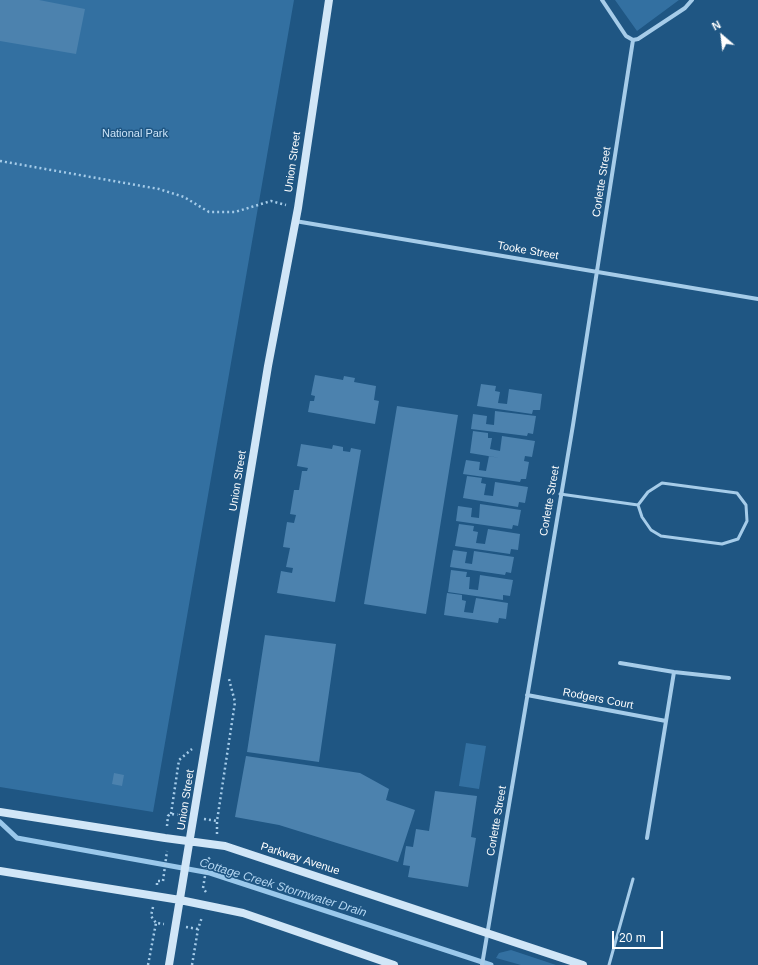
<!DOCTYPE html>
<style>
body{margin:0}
#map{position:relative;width:758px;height:965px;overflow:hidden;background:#1f5683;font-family:Helvetica,sans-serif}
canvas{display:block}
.north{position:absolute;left:702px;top:16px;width:40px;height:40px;-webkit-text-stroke:3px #1f5683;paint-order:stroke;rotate:332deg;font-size:11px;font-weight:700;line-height:16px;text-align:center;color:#fff}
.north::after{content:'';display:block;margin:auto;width:14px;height:18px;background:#fff;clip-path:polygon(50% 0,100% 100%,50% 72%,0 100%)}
.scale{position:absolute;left:612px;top:931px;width:51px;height:18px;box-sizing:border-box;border:2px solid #fff;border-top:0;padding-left:5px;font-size:12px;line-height:14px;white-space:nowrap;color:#fff;-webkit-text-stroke:3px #1f5683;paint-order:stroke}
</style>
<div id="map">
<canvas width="758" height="965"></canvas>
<div class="north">N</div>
<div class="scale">20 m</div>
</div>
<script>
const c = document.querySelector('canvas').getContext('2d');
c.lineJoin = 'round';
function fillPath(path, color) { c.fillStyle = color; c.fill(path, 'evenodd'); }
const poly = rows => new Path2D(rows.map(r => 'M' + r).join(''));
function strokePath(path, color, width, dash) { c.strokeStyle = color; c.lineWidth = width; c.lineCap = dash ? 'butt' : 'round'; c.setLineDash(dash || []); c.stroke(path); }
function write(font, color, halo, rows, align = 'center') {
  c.font = font + ' Helvetica,sans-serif'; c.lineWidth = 3; c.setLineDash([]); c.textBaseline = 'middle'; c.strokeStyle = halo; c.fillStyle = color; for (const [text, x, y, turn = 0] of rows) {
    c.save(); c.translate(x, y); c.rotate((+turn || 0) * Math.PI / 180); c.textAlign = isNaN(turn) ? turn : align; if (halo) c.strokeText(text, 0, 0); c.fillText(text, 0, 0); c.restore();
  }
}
fillPath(poly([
 [0,0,294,0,153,812,0,787],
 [615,0,679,0,637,31],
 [466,743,486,746,479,789,459,786],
 [511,950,556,965,521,965,496,958,499,953]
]), '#3370a1');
strokePath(poly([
 [0,822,17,838,210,873,491,965]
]), '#9ac8eb', 5);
fillPath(poly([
 [0,0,39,0,85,9,76,54,0,41],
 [315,375,343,380,344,376,355,378,354,382,376,386,374,400,379,401,375,424,308,412,310,401,314,401,315,396,311,395],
 [481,384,496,386,495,391,500,392,498,403,507,404,509,389,542,394,540,410,533,410,532,414,477,406],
 [397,406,458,415,426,614,364,604],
 [495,411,536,416,533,434,528,433,527,436,471,429,473,414,487,416,486,424,494,425],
 [473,431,488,433,488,438,492,438,490,449,500,451,502,436,535,441,532,457,525,456,524,461,529,462,526,479,521,479,520,482,463,474,466,460,480,462,479,470,486,471,489,456,500,458,470,453],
 [301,444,332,449,333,445,343,447,343,451,350,452,351,448,361,450,335,602,277,593,281,571,292,573,293,568,286,567,290,548,283,547,287,522,294,523,296,515,290,514,294,490,299,490,302,471,307,471,308,468,297,466],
 [467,476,482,478,481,483,486,484,484,495,493,496,495,482,528,487,525,503,519,502,518,507,463,498],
 [480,504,521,510,518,526,513,525,512,529,456,521,458,506,472,508,471,517,479,518],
 [459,524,474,526,473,531,478,532,476,543,485,544,488,529,520,534,518,550,511,549,510,554,455,546],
 [453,550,467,552,465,563,472,564,474,551,514,557,511,573,506,572,505,575,450,567],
 [451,570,467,572,466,577,470,577,469,589,478,590,480,575,513,580,510,596,503,595,503,600,448,592],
 [447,593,462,595,462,600,466,601,464,612,473,613,476,598,508,603,506,619,499,618,498,623,444,615],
 [265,635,336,644,319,762,247,752],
 [246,756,360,773,389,789,386,800,415,810,398,862,279,825,235,817],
 [114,773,124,775,122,786,112,784],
 [435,791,477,796,471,837,476,838,468,887,408,877,410,866,403,865,406,846,413,847,416,829,429,831]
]), '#4c82ae');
strokePath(poly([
 [0,161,159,189,184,197,209,212,235,212,271,201,286,205],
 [171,814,179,760,192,749],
 [204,819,217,821],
 [167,826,168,816,170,814,182,815],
 [217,834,217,821,235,702,229,679],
 [157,885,157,881,163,881,167,851],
 [206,892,203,888,207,864,207,860,212,856],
 [153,907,151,916,156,923,164,924],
 [186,927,198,929],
 [148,965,156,923],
 [192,965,198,929,202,917]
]), '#a6cce9', 2.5, [2, 3]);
strokePath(poly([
 [560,494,638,505,648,492,662,483,737,493,746,505,747,521,738,539,722,544,661,536,651,530,642,517,638,505],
 [609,965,633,879]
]), '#a6cce9', 3);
strokePath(poly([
 [602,0,626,36,633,40,638,39,685,8,692,0],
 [295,221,758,299],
 [620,663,674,672,729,678],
 [527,695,666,721],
 [647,838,674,672],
 [482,965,573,425,633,40]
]), '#a6cce9', 4);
strokePath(poly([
 [0,812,165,838,225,846,583,965],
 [0,871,180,900,243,913,394,965],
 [169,965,268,366,298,208,329,0]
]), '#d1e6f7', 8);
write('11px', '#cbe3f7', '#1f5683', [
 ["National Park",135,134]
]);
write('11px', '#fff', '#1f5683', [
 ["Union Street",293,162,-82],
 ["Corlette Street",602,182,-81],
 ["Tooke Street",528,251,10],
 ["Union Street",238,481,-81],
 ["Corlette Street",550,501,-80],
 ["Rodgers Court",598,699,11],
 ["Union Street",186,800,-81],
 ["Corlette Street",497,821,-80],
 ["Parkway Avenue",300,859,18]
]);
write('italic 12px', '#b2d5f1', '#1f5683', [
 ["Cottage Creek Stormwater Drain",283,888,17]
]);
</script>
